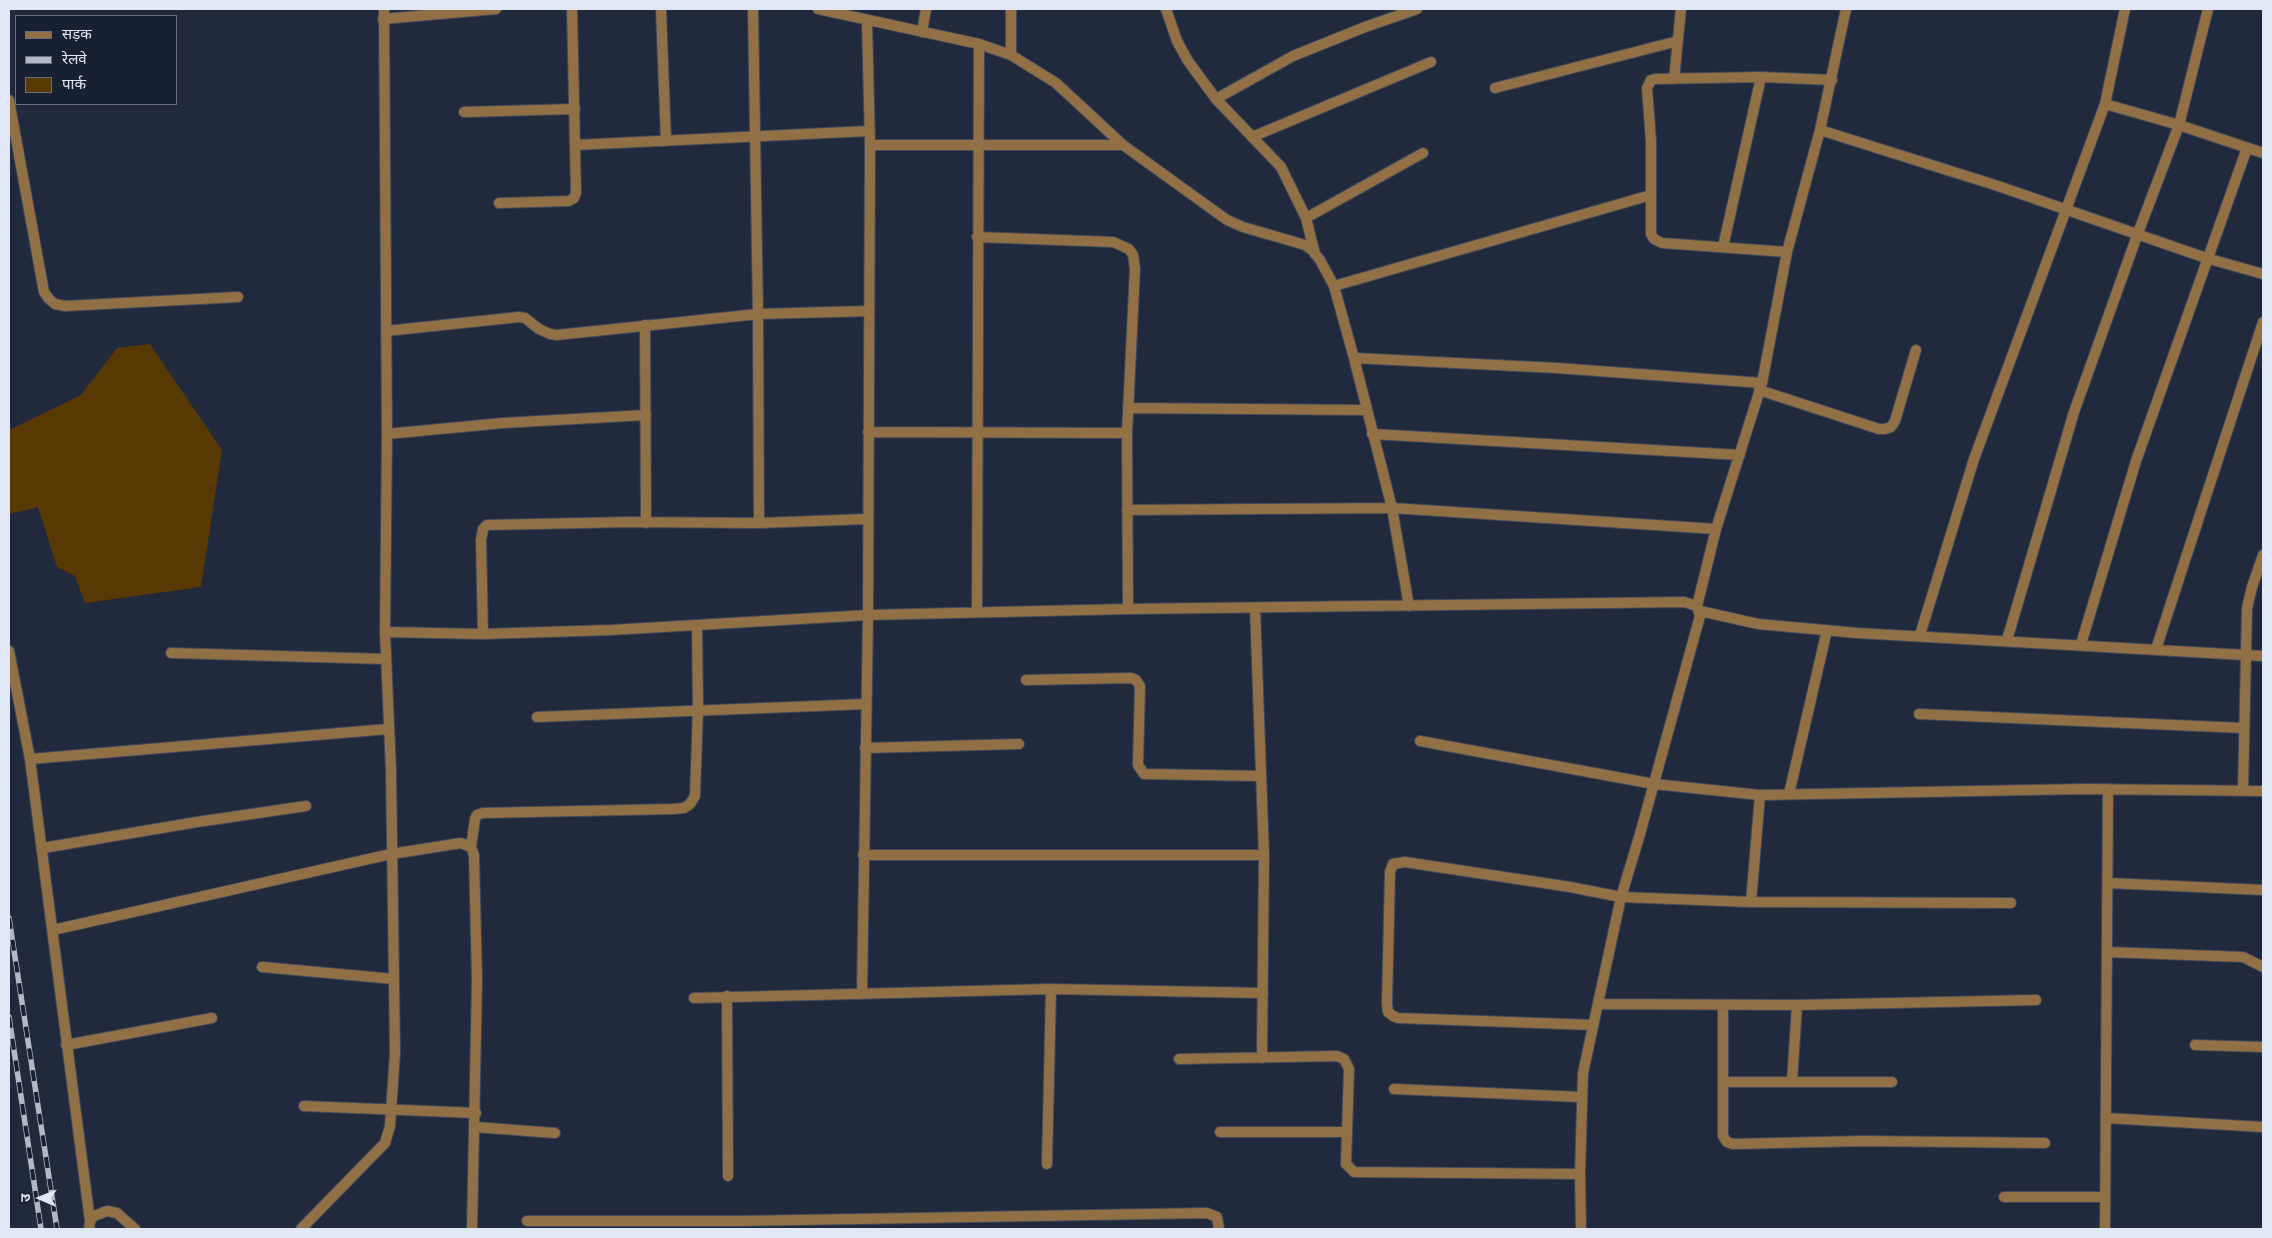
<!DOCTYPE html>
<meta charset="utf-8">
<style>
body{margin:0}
#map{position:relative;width:2272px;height:1238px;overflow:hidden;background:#212a3d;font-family:Roboto,"Noto Sans Devanagari",sans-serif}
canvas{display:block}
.frame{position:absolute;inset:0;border:10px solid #e1e7f4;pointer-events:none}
.legend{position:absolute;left:15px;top:15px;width:162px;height:90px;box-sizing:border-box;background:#182133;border:1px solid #687080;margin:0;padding:6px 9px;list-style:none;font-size:15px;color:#e1e7f4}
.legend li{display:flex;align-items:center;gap:10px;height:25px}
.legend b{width:25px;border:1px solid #687080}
.north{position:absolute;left:15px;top:1173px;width:50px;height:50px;-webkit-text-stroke:4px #182133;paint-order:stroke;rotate:271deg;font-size:14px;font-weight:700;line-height:20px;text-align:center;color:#e1e7f4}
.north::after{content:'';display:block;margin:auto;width:18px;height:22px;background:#e1e7f4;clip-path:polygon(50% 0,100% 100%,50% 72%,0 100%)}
</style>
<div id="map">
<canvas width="2272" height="1238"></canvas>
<div class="frame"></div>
<ul class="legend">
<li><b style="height:6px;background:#917045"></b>सड़क</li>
<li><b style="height:6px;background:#b1b8c7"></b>रेलवे</li>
<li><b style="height:14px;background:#583803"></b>पार्क</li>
</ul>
<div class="north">उ</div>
</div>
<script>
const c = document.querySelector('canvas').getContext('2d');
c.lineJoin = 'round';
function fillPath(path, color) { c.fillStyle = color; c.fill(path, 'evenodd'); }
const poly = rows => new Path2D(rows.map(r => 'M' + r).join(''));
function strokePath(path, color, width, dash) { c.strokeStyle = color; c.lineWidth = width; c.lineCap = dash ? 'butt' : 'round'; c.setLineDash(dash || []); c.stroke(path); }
fillPath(poly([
 [150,344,222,450,201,587,85,603,75,576,57,567,38,507,9,514,9,430,81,395,117,348]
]), '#583803');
const street = poly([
 [661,9,666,141],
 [753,9,758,314,759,523],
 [818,9,979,44,1011,55,1056,83,1123,145,1227,220,1243,227,1305,245,1312,250,1320,260,1334,286,1354,358,1392,508,1409,606],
 [1166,9,1177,41,1188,61,1216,99,1281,167,1306,218,1315,254],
 [383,19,496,9],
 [922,32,926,9],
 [1011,55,1011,9],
 [1674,79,1681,9],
 [1495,88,1678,41],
 [1216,99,1293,56,1365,27,1417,9],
 [9,100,44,292,49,299,55,304,65,306,238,297],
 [2105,104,2179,125,2263,153],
 [464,112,575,109],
 [1820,130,1998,186,2206,258,2263,274],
 [1252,137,1431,62],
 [575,145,869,131],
 [870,145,1123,145],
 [499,203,569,201,574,198,576,193,572,9],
 [1306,218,1423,153],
 [977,237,1113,242,1129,249,1133,255,1135,269,1127,433,1128,609],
 [1723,247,1761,77],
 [1787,252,1662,243,1654,239,1651,234,1651,141,1647,88,1651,80,1655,79,1761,77,1832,80],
 [1334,286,1651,195],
 [645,325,646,523],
 [386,331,519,317,525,318,539,329,550,334,557,335,758,314,869,311],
 [1354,358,1557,368,1762,383],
 [1759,390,1879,429,1885,429,1891,427,1895,421,1916,350],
 [1128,408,1367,410],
 [868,432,1127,433],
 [387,434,503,423,646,415],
 [1372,434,1740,455],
 [1127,510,1392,508,1716,529],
 [1697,606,1716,529,1762,383,1787,252,1820,130,1846,9],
 [1255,608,1264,855,1262,1058],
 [1700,611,1758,624,1857,633,2263,656],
 [977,612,979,44],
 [385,632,483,634,611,630,868,615,1128,609,1684,602,1697,606,1700,616,1640,834,1621,897,1583,1073,1580,1174,1581,1229],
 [483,634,481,540,483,529,487,525,629,522,759,523,868,519],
 [1920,635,1974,459,2105,104,2125,9],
 [2007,640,2074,412,2138,233,2179,125,2208,9],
 [2081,644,2136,461,2247,148],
 [2156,649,2263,322],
 [9,651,30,759,90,1221],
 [171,653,386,659],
 [1026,680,1131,678,1136,680,1140,686,1138,765,1144,774,1261,776],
 [1919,714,2243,728],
 [537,717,866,704],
 [1420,741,1654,784,1760,795,2084,789,2263,791],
 [865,748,1019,744],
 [30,759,388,729],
 [2243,790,2247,608,2252,587,2263,555],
 [1789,794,1827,630],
 [471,847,475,819,477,815,483,813,673,809,684,808,690,804,695,796,698,709,697,625],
 [43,848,197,822,306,806],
 [863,855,1264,855],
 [2108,883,2263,890],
 [1751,902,1760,795],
 [53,930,391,854,461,843,471,847,474,855,477,980,472,1229],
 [2108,952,2243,957,2263,967],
 [262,967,394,979],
 [862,994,868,615,870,145,867,21],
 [727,996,728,1176],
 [694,998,1051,989,1263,993],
 [1599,1004,1797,1005,2036,1000],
 [1723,1006,1723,1136,1727,1142,1733,1144,1863,1141,2045,1143],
 [1593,1025,1398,1018,1393,1016,1388,1012,1387,1004,1390,872,1393,864,1405,862,1570,887,1621,897,1751,902,2011,903],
 [66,1045,212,1018],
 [2195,1045,2263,1047],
 [1179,1059,1337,1056,1344,1059,1349,1069,1346,1164,1354,1172,1580,1174],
 [1723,1082,1892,1082],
 [1792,1082,1797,1005],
 [1394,1089,1581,1097],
 [304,1106,476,1113],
 [2106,1118,2263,1127],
 [475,1127,555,1133],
 [1220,1132,1347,1132],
 [1047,1164,1051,989],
 [2004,1197,2105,1197],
 [527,1221,739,1221,1207,1213,1217,1217,1219,1229],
 [89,1229,90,1221,94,1216,107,1211,117,1213,135,1229],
 [301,1229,385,1143,390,1126,395,1053,391,771,385,632,387,434,384,9],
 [2105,1229,2108,789]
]);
strokePath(street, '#40485a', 12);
strokePath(street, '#917045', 10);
const rail = poly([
 [9,918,57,1229],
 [9,1017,41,1229]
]);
strokePath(rail, '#b1b8c7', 5.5);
strokePath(rail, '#182133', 4, [11]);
</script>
